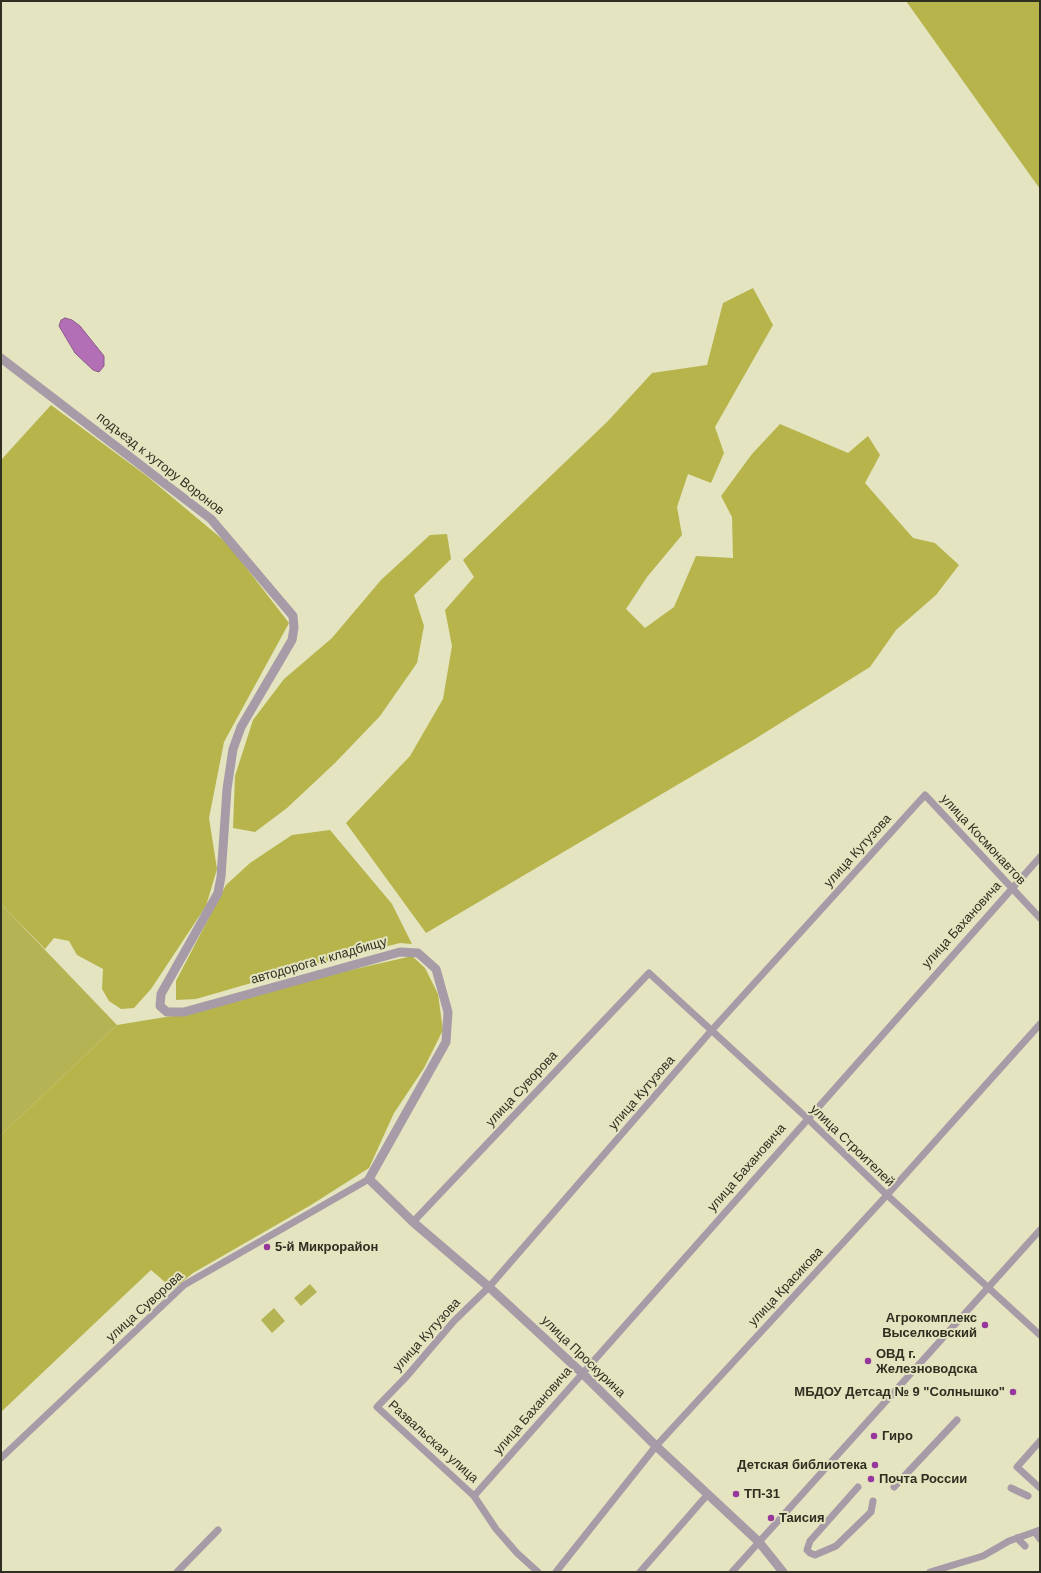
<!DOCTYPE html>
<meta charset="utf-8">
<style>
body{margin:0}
#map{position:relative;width:1041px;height:1573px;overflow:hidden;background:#e4e4c0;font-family:Helvetica,sans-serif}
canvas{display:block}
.frame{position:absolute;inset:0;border:2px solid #2f2f21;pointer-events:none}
</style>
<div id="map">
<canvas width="1041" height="1573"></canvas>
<div class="frame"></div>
</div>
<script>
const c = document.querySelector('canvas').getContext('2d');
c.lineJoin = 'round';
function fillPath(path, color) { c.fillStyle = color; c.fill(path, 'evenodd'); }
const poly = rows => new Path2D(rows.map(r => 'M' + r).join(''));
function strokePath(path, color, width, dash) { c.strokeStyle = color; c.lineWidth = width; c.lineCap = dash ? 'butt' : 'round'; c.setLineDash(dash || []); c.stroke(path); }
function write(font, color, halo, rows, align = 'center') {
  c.font = font + ' Helvetica,sans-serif'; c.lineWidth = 4; c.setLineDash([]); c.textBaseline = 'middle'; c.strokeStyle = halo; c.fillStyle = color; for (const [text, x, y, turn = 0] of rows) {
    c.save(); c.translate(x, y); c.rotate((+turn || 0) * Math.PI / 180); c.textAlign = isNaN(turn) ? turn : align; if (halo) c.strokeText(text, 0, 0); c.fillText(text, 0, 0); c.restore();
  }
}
fillPath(poly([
 [1,904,117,1025,1,1135],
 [310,1284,317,1292,301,1306,294,1298],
 [274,1308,285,1321,272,1333,261,1320]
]), '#b5b454');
fillPath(poly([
 [906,1,1040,1,1040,189],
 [753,288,773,325,715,427,724,453,711,483,688,474,677,507,682,535,647,577,626,609,645,628,674,607,696,556,733,558,732,517,721,496,752,454,780,424,848,453,868,436,880,455,865,483,913,538,935,543,959,565,936,595,896,630,870,667,750,742,426,933,346,823,410,756,443,699,452,646,445,610,474,577,463,560,608,421,652,373,707,365,723,303],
 [51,405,148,477,228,544,289,623,224,742,209,818,217,869,206,906,151,989,134,1008,121,1009,109,1001,102,989,103,969,77,955,69,941,54,938,45,949,1,904,1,460],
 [447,534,451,559,414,595,424,626,417,663,380,716,335,763,287,808,255,832,233,828,235,776,253,720,284,679,332,638,381,580,430,535],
 [330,830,392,904,412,944,400,943,317,964,196,999,176,1000,176,981,226,885,250,863,292,835],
 [412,956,425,968,438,994,443,1030,424,1068,394,1113,369,1168,311,1205,193,1273,173,1289,151,1270,1,1412,1,1135,117,1025,202,1011,325,976]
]), '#b6b44b');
const water = poly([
 [65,318,72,320,80,326,104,356,104,366,99,372,93,370,75,353,59,326,61,320,65,318]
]);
fillPath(water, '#b36fb6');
strokePath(water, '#8b5c89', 1);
strokePath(poly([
 [413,1222,649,973,807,1118,887,1195,1040,1335],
 [1040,1441,1017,1467,1040,1488],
 [1,1458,184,1285,369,1179],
 [858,1487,810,1541,807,1550,810,1553,815,1555,836,1546,871,1512,873,1501],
 [894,1487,957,1420],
 [1011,1488,1028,1496],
 [474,1496,1040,857],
 [1035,1532,1040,1539],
 [1017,1538,1025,1546],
 [177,1572,218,1530],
 [538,1572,517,1553,496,1529,474,1496,377,1407,407,1376,454,1321,489,1287,711,1031,925,795,1040,918],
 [556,1572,656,1446,887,1195,1040,1024],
 [640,1572,708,1494],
 [732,1572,1040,1230],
 [930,1572,983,1556,1009,1541,1040,1530]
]), '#a79ba7', 7);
strokePath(poly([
 [1,358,211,519,293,616,294,628,292,640,241,727,233,749,227,789,221,877,218,893,161,994,160,1006,167,1012,184,1012,400,952,418,953,436,969,448,1012,446,1042,369,1179,413,1222,489,1287,582,1373,656,1446,759,1542,783,1572]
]), '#a79ba7', 9);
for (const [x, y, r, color] of [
 [267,1247,4,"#97369d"],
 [985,1325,4,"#97369d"],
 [868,1361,4,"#97369d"],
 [1013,1392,4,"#97369d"],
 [874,1436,4,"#97369d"],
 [875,1465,4,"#97369d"],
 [871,1479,4,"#97369d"],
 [736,1494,4,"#97369d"],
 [771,1518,4,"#97369d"]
]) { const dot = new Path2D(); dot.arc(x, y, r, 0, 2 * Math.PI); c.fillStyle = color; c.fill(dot); strokePath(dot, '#e4e4c0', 1.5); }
write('13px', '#2f2f21', '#e4e4c0', [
 ["подъезд к хутору Воронов",160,464,38],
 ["улица Космонавтов",983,840,47],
 ["улица Кутузова",858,851,-48],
 ["улица Бахановича",962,925,-48],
 ["автодорога к кладбищу",319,961,-16],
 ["улица Суворова",522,1089,-47],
 ["улица Кутузова",642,1093,-49],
 ["улица Строителей",852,1146,44],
 ["улица Бахановича",747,1168,-49],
 ["улица Красикова",786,1287,-47],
 ["улица Суворова",145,1307,-42],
 ["улица Кутузова",427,1335,-48],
 ["улица Проскурина",583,1357,44],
 ["улица Бахановича",533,1411,-49],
 ["Развальская улица",433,1442,42]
]);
write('bold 13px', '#2f2f21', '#e4e4c0', [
 ["5-й Микрорайон",275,1247],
 ["Агрокомплекс",977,1318,"right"],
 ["Выселковский",977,1333,"right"],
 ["ОВД г.",876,1354],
 ["Железноводска",876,1369],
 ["МБДОУ Детсад № 9 \"Солнышко\"",1005,1392,"right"],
 ["Гиро",882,1436],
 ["Детская библиотека",867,1465,"right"],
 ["Почта России",879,1479],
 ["ТП-31",744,1494],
 ["Таисия",779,1518]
], 'left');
</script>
